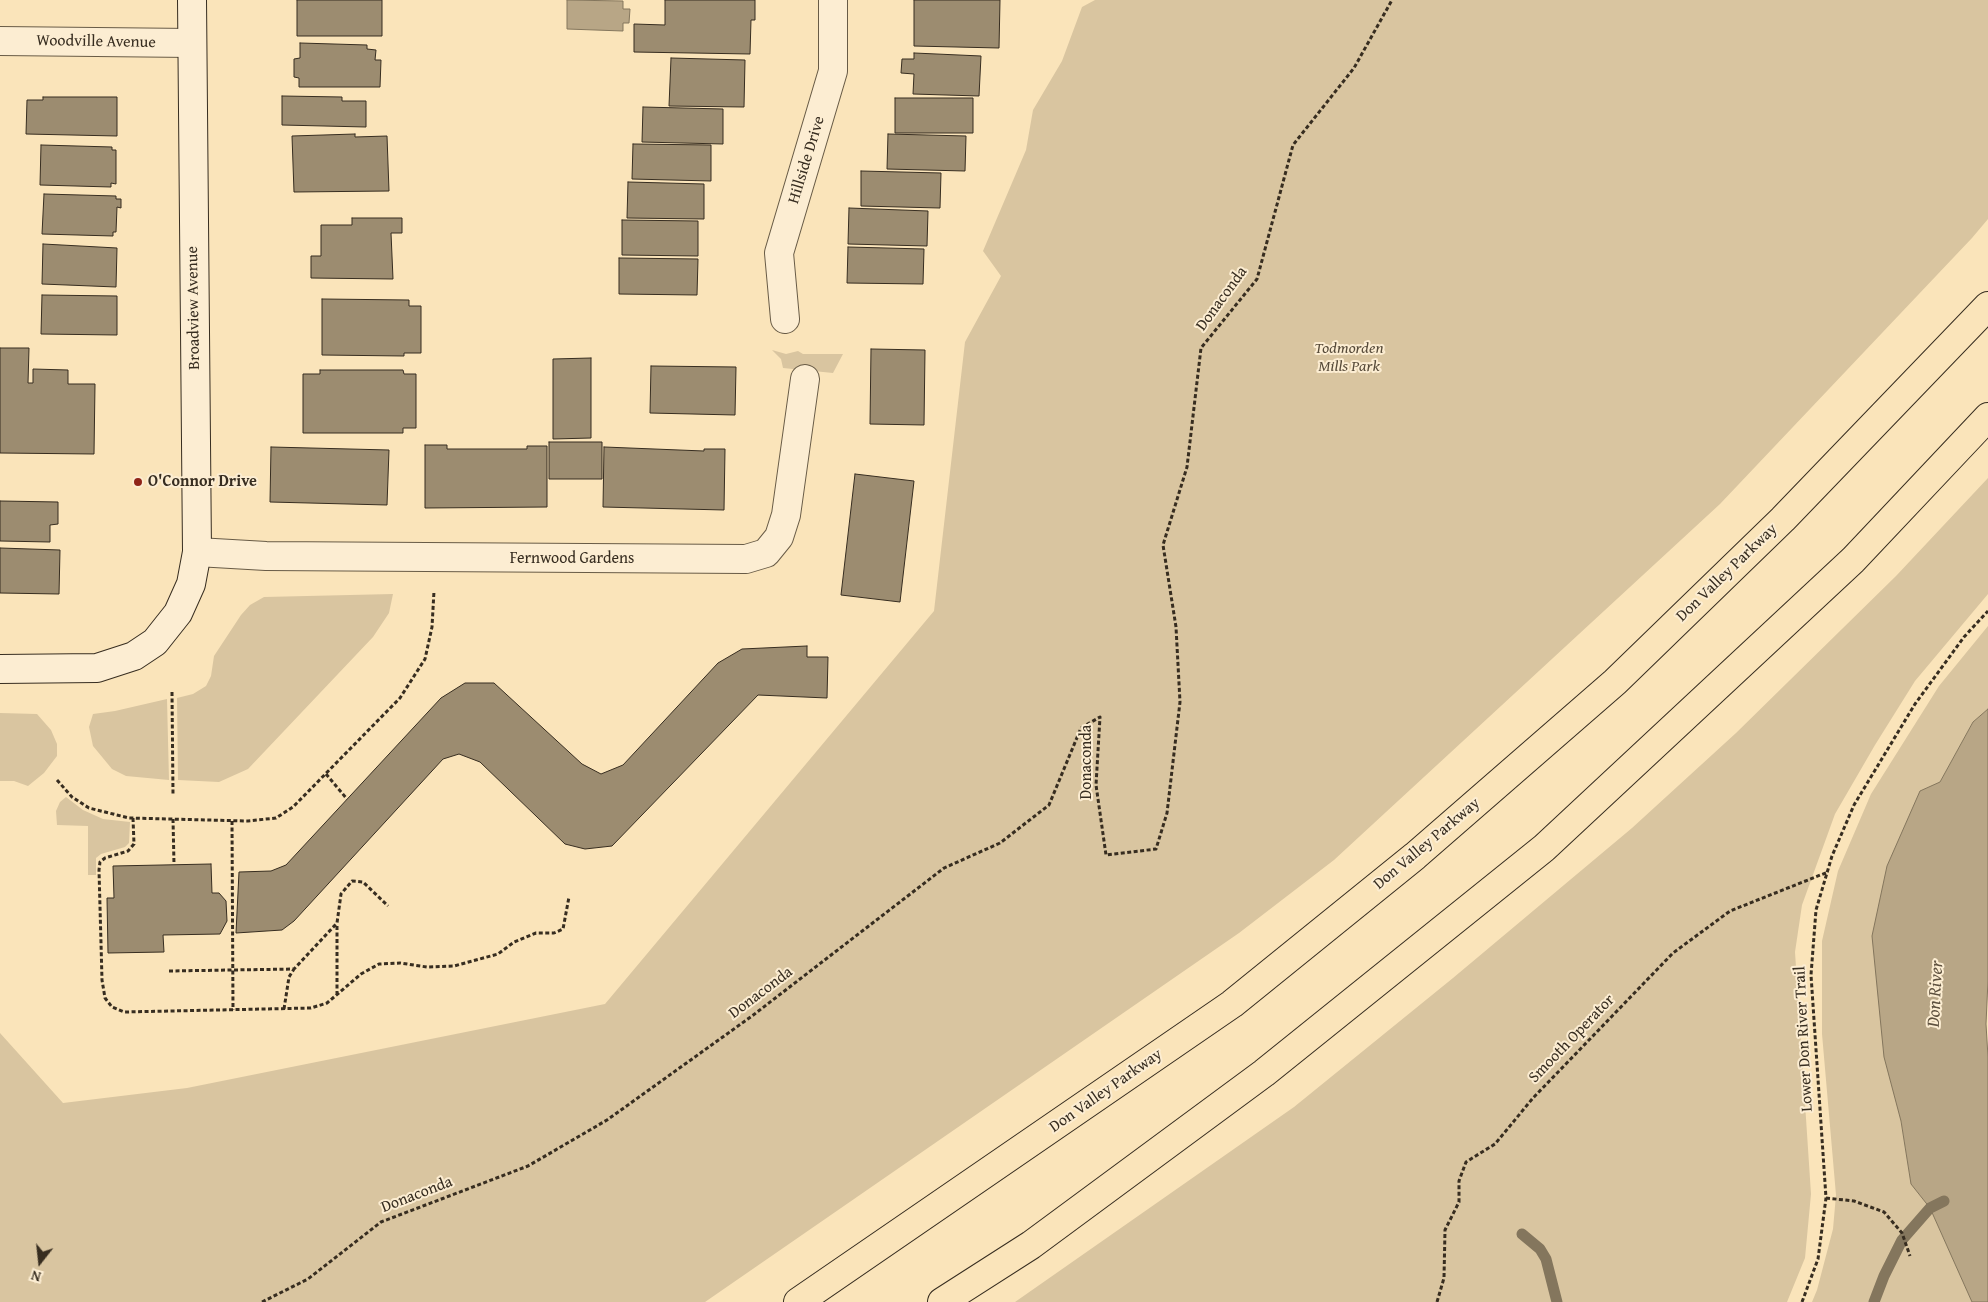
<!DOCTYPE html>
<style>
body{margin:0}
#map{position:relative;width:1988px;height:1302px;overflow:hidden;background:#fae4ba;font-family:"Gentium Book Plus",serif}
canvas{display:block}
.north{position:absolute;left:15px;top:1237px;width:50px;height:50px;-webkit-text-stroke:4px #fcedd2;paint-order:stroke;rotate:196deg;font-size:14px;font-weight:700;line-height:20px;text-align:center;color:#372d20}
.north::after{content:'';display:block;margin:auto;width:18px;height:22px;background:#372d20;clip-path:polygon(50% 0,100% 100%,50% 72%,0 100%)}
</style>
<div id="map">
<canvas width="1988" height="1302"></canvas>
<div class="north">N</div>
</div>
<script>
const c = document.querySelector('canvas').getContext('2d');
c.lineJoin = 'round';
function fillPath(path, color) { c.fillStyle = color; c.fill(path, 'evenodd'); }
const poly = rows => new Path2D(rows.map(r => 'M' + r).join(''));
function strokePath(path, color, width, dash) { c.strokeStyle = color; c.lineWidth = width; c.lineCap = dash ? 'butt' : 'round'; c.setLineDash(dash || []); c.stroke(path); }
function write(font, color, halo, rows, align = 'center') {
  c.font = font + ' "Gentium Book Plus",serif'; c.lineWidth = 4; c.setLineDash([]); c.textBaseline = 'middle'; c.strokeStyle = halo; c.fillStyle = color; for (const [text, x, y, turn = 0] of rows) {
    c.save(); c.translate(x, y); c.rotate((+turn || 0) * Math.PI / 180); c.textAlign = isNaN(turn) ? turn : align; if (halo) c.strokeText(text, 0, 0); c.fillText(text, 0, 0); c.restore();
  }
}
fillPath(poly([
 [1095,0,1988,0,1988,219,1972,238,1720,504,1334,860,1239,933,705,1302,0,1302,0,1033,63,1103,187,1088,605,1004,934,611,965,342,1001,276,983,251,1026,150,1033,110,1062,61,1082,7],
 [772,350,786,354,798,351,803,354,843,354,833,373,783,368,781,359],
 [1988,478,1988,594,1915,681,1875,745,1835,814,1802,905,1795,952,1811,1194,1805,1258,1787,1302,1015,1302,1294,1107,1453,978,1632,828,1736,733,1896,576],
 [393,594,389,613,373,637,248,769,219,782,178,780,177,698,193,694,206,686,211,676,214,656,241,615,250,605,264,597],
 [1988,626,1988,709,1973,722,1940,782,1901,1121,1911,1183,1930,1208,1972,1302,1812,1302,1817,1290,1833,1229,1836,1195,1822,1034,1822,941,1838,871,1871,794,1939,686],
 [167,699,169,780,126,776,112,769,93,746,89,727,93,714,115,711],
 [0,713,37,714,51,730,57,744,57,756,44,773,28,786,14,781,0,781],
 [66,797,83,810,103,819,130,822,129,843,125,847,101,854,96,858,96,875,88,875,88,826,57,825,56,811,60,802]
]), '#d9c5a0');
const water = poly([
 [567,0,623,1,623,9,630,9,629,23,623,23,623,31,567,29,567,0],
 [1988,709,1988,980,1986,1024,1988,1057,1988,1302,1972,1302,1930,1208,1911,1184,1901,1121,1884,1057,1872,936,1887,866,1920,791,1940,782,1973,722,1988,709]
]);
fillPath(water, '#b8a686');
strokePath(water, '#84765d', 1);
strokePath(poly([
 [1522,1234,1540,1249,1546,1259,1557,1302],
 [1874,1302,1884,1276,1902,1240,1930,1208,1944,1201]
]), '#84765d', 11);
const building = poly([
 [297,0,382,0,382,36,297,36,297,0],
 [665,0,755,0,755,20,751,20,750,54,634,52,634,24,665,25,665,0],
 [914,0,1000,0,999,48,914,46,914,0],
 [300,43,367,45,367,49,376,50,375,60,381,60,380,87,299,87,299,78,294,77,294,59,300,58,300,43],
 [914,53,981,56,979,96,913,94,914,74,901,73,902,59,914,59,914,53],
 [671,58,745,60,744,107,669,106,671,58],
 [282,96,342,97,342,101,366,101,366,127,282,125,282,96],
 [43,97,117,97,117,136,26,134,27,100,43,100,43,97],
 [895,98,973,98,973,133,895,133,895,98],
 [643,107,723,109,723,144,642,142,643,107],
 [355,134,355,137,387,136,389,191,294,192,292,136,355,134],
 [888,134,966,136,965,171,887,169,888,134],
 [633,144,711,145,711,181,632,179,633,144],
 [41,145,112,147,112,150,116,150,116,184,111,183,111,187,40,185,41,145],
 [861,171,941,173,940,208,861,206,861,171],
 [628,182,704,184,704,219,627,218,628,182],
 [44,194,116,196,116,199,121,199,121,208,117,207,116,232,113,232,113,236,42,234,44,194],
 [849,208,928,211,927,246,848,244,849,208],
 [352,218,402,218,402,233,391,233,393,279,311,278,311,256,321,256,321,225,352,225,352,218],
 [622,220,698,221,698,256,622,255,622,220],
 [43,244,117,248,116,287,42,284,43,244],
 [848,247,924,249,923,284,847,283,848,247],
 [619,258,698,259,697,295,619,294,619,258],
 [42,295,117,296,117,335,41,334,42,295],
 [322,299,409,300,409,306,421,306,421,353,404,353,404,356,322,355,322,299],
 [0,348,29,348,28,383,33,383,33,369,68,370,68,384,95,384,94,454,0,453,0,348],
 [871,349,925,350,924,425,870,424,871,349],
 [591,358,591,438,553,439,553,359,591,358],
 [651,366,736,367,735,415,650,413,651,366],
 [320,370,403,370,404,374,416,374,416,428,403,428,403,433,303,433,303,374,320,374,320,370],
 [549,442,602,442,602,479,549,479,549,442],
 [425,445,447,445,447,449,527,449,527,446,547,446,547,507,425,508,425,445],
 [271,447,389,450,387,505,270,502,271,447],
 [604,447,704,451,704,449,725,449,724,510,603,507,604,447],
 [855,474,914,481,900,602,841,595,855,474],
 [0,501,58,502,58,524,50,525,50,542,0,541,0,501],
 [0,548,60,550,59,594,0,593,0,548],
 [807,646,807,657,828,657,827,698,758,695,612,846,585,849,565,844,480,762,459,754,443,759,294,921,282,930,236,933,239,872,271,871,286,865,441,698,465,683,494,683,582,764,601,774,623,765,718,663,742,649,807,646],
 [211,864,212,893,219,893,226,901,227,921,220,934,163,935,164,952,108,953,107,898,114,898,113,866,211,864]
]);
fillPath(building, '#9c8c70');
strokePath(building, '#372d20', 1);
const street = poly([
 [0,41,192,43],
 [785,319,779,253,833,71,833,0],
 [197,552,266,556,746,559,766,553,779,537,786,515,805,379]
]);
const secondary = poly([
 [0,669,97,668,134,656,155,642,178,613,191,584,197,552,192,0]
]);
const highway = poly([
 [798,1302,1232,1004,1415,856,1615,682,1783,519,1988,306],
 [942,1302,1031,1245,1264,1073,1544,848,1853,560,1988,417]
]);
strokePath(street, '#685b46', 30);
strokePath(secondary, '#372d20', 30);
strokePath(highway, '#372d20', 30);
strokePath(poly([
 [172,692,173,794],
 [326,774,347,799],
 [57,780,72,797,89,808,129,818,248,821,276,818,293,807,400,698,425,659,432,627,434,591],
 [133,818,134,844,128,851,105,858,100,862,99,870,102,980,105,998,112,1007,124,1012,311,1008,327,1003,361,974,379,964,400,963,427,967,454,966,498,954,514,942,536,933,554,933,563,929,569,897],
 [173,819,174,864],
 [232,821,233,1010],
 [169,971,294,969,337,923,341,894,352,881,363,882,388,906],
 [337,995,337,924],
 [284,1009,289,977,294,969],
 [1826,1198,1854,1201,1884,1212,1902,1233,1910,1256],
 [262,1302,308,1279,381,1222,528,1166,607,1120,752,1016,944,868,1000,843,1049,805,1081,728,1100,717,1096,785,1106,855,1156,849,1167,813,1180,702,1176,627,1163,545,1187,467,1201,348,1257,279,1293,145,1354,68,1392,0],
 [1437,1302,1444,1278,1445,1230,1459,1202,1459,1181,1466,1162,1495,1144,1533,1098,1673,953,1730,911,1828,872],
 [1802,1302,1818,1259,1826,1198,1811,975,1816,910,1832,856,1854,805,1915,704,1964,637,1988,611]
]), '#372d20', 3, [4, 2.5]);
strokePath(street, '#fcedd2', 28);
strokePath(secondary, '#fcedd2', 28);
strokePath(highway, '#fae4ba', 28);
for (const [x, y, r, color] of [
 [138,482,5,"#8f2418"]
]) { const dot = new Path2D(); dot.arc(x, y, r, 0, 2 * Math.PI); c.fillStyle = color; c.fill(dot); strokePath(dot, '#fcedd2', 2); }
write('16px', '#372d20', '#fcedd2', [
 ["Woodville Avenue",96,42,1],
 ["Hillside Drive",807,160,-73],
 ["Donaconda",1222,299,-54],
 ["Broadview Avenue",194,308,-91],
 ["Fernwood Gardens",572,559],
 ["Don Valley Parkway",1727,573,-44],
 ["Donaconda",1087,762,-90],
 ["Don Valley Parkway",1427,844,-40],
 ["Donaconda",761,993,-37],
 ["Smooth Operator",1572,1039,-46],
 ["Lower Don River Trail",1804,1039,-93],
 ["Don Valley Parkway",1106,1091,-35],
 ["Donaconda",417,1195,-21]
]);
write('italic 16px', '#574b3a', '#fcedd2', [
 ["Todmorden",1349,349],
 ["Mills Park",1349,367]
]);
write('bold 16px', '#372d20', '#fcedd2', [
 ["O'Connor Drive",148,482]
], 'left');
write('italic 18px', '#5e513f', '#fcedd2', [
 ["Don River",1936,994,-87]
]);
</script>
